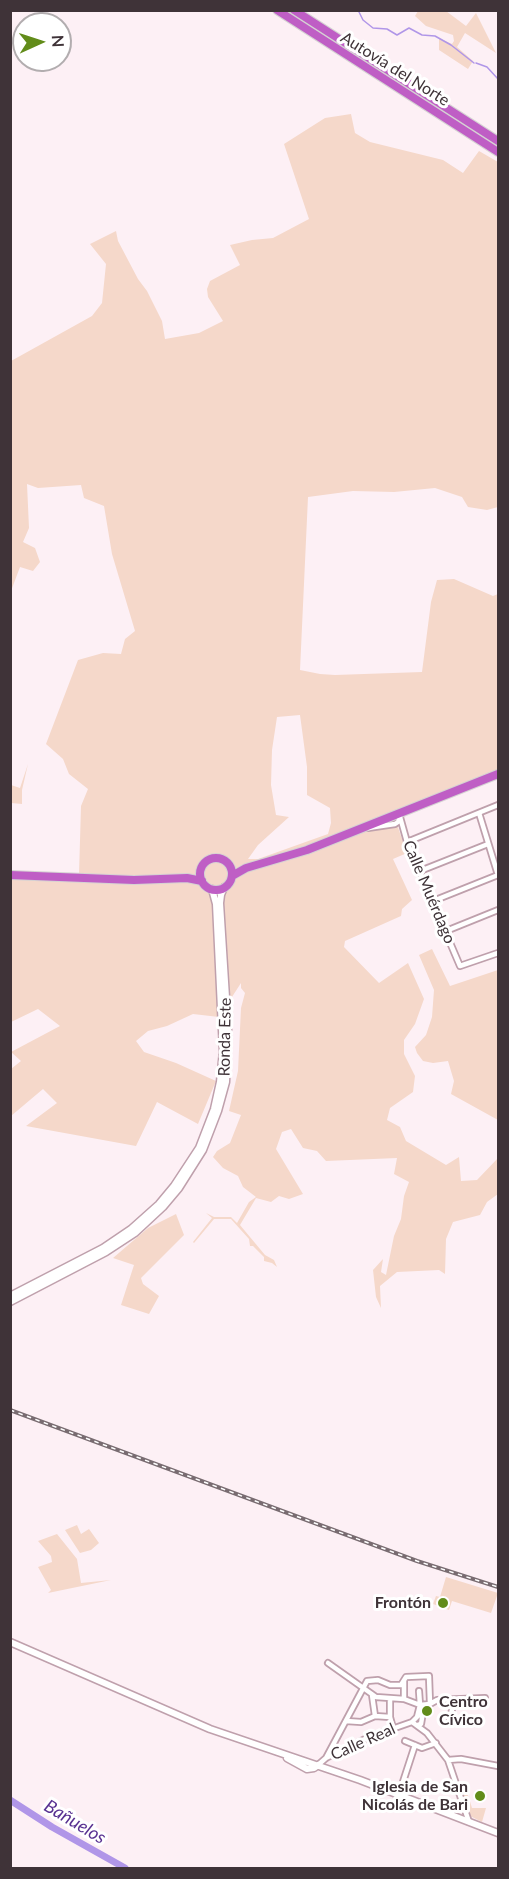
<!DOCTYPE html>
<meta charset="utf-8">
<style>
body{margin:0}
#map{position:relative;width:509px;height:1879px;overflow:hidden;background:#fdf0f5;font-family:Lato,sans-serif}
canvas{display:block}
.frame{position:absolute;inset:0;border:12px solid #3f3338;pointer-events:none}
.north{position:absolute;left:12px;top:12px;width:60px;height:60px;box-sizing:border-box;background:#fff;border:2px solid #b2adaf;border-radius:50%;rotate:87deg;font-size:16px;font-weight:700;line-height:24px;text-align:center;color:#3f3338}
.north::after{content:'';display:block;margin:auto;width:21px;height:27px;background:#628c1a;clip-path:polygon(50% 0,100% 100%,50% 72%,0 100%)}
</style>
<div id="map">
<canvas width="509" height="1879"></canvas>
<div class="frame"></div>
<div class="north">N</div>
</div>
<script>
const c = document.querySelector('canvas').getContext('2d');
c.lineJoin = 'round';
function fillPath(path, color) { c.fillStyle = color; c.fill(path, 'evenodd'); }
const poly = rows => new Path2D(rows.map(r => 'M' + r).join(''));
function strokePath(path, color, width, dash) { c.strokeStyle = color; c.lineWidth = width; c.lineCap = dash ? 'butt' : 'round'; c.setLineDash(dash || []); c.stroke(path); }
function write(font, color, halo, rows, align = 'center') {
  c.font = font + ' Lato,sans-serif'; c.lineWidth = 6; c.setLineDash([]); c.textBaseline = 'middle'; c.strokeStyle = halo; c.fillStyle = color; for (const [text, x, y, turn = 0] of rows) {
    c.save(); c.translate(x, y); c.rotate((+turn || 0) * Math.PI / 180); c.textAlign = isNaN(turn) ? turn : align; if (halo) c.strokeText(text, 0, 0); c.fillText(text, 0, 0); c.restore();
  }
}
fillPath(poly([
 [418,11,446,11,466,26,476,13,496,53,465,33,457,47,473,61,468,69,439,50,439,38,452,44,454,41,453,35,426,26,415,16],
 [351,114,355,133,370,142,443,160,463,173,479,151,498,162,498,507,487,510,468,507,462,497,435,488,394,492,353,491,308,497,300,670,320,674,335,675,422,672,431,602,437,580,454,579,493,596,498,594,498,774,395,819,407,853,393,859,412,900,402,909,401,916,345,941,344,947,379,983,408,963,424,999,415,1024,404,1040,404,1054,415,1076,413,1092,390,1108,387,1120,400,1127,406,1141,446,1165,459,1157,461,1181,477,1180,498,1158,498,1194,487,1202,480,1215,453,1222,446,1239,445,1274,439,1270,397,1272,380,1286,381,1308,376,1297,373,1270,383,1259,381,1272,386,1275,394,1236,401,1219,404,1196,409,1182,394,1174,397,1158,326,1161,317,1151,303,1148,291,1129,282,1132,276,1149,303,1194,289,1199,279,1196,271,1202,256,1198,240,1225,265,1255,274,1260,277,1267,272,1263,264,1261,264,1257,253,1246,250,1246,249,1239,231,1219,214,1219,194,1243,193,1242,212,1218,206,1213,214,1217,231,1217,237,1223,249,1202,256,1197,243,1187,238,1176,223,1168,213,1157,217,1151,230,1143,241,1115,229,1111,238,1071,241,1008,245,993,241,988,241,983,219,1017,193,1014,167,1026,148,1031,136,1041,144,1052,176,1063,216,1081,198,1124,157,1102,136,1146,26,1126,57,1103,43,1089,11,1116,11,1069,21,1061,11,1052,60,1026,38,1009,11,1022,11,879,137,880,79,875,81,806,88,789,69,774,63,759,46,744,78,660,103,653,121,654,125,639,135,631,112,554,104,506,84,498,81,485,38,488,27,484,29,528,23,542,35,548,40,562,33,571,20,567,11,591,11,361,92,316,102,303,106,264,90,244,116,231,118,241,138,279,147,291,162,321,165,339,199,333,223,321,208,297,207,289,210,281,240,265,230,245,252,240,273,238,309,219,284,144,325,118],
 [300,715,307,767,307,795,330,808,331,823,328,834,258,859,248,859,258,845,289,817,276,815,271,785,272,750,277,717],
 [28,764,22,790,22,804,11,803,11,785,20,788],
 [432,949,450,986,498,970,498,1120,451,1094,454,1081,448,1061,433,1063,423,1061,417,1053,415,1047,426,1035,432,1017,434,990,419,955],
 [176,1214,184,1235,141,1278,143,1284,159,1296,149,1314,121,1305,134,1265,113,1258,148,1228],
 [77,1525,81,1534,89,1529,99,1543,91,1550,80,1553,65,1530],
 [57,1534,77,1559,81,1583,111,1580,48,1593,51,1590,38,1567,52,1562,51,1556,38,1541],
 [446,1577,498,1593,491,1613,452,1601,449,1610,433,1604,436,1596,440,1597],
 [466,1789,468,1796,466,1797,469,1798,472,1808,486,1808,482,1822,470,1816,462,1792]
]), '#f5d8ca');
strokePath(poly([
 [358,10,363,20,373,28,387,29,397,35,409,28,422,35,435,36,451,45,474,63],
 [476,63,487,67,498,79]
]), '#b096e8', 1.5);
strokePath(poly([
 [10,1800,52,1827,125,1868]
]), '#b096e8', 7);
const street = poly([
 [400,817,407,842,460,966,498,953],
 [368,828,395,824,398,822,400,817],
 [407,842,498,805],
 [420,871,488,844],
 [433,901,498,875,479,813],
 [446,931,498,910],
 [328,1663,376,1697,404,1699,420,1705],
 [419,1691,420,1705],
 [372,1695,375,1716],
 [390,1699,390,1717,393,1728],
 [404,1699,404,1681],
 [450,1719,454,1700],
 [346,1721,361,1722,375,1716,390,1717],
 [412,1722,427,1733,448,1760,469,1822],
 [418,1725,421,1724,422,1718,419,1710],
 [405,1741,422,1748,436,1743],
 [326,1758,367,1681,378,1680,390,1685,401,1685,406,1677,429,1676,430,1704],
 [448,1760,461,1759,498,1766],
 [318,1765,326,1758,369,1737,412,1722,417,1717,420,1705,430,1704,437,1700,485,1698],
 [399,1794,415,1745]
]);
const secondary = poly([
 [10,1296,103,1248,131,1229,159,1204,174,1186,199,1148,214,1109,220,1082,223,1051,216,904,212,889],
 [10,1302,106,1252,135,1233,163,1207,179,1188,203,1150,218,1111,226,1082,228,1029,220,903,221,895,224,887],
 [10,1642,210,1729,360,1780,498,1833],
 [287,1758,307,1769,314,1768,318,1765]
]);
const highway = poly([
 [277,10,498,152],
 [294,10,498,141],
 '200 874a16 16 0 1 1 32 0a16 16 0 1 1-32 0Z',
 [10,875,134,880,187,878,202,881],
 [232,876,246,868,307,850,498,774]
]);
strokePath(street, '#bfa0ac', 8);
strokePath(secondary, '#bfa0ac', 9);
strokePath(highway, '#d5d2d3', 10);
strokePath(street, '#fff', 4.5);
strokePath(secondary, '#fff', 6);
strokePath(highway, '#bf5ec5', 8);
const rail = poly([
 [10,1410,417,1561,498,1587]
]);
strokePath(rail, '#796c71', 4);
strokePath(rail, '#fff', 1.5, [4.5]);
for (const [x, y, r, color] of [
 [443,1603,6,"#628c1a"],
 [427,1711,6,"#628c1a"],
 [480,1796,6,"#628c1a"]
]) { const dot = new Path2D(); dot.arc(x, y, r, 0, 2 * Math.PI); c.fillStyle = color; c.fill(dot); strokePath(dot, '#fff', 2); }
write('16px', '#3f3338', '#fff', [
 ["Autovía del Norte",395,69,32],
 ["Calle Muérdago",429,892,67],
 ["Ronda Este",225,1037,-89],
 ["Calle Real",363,1742,-24]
]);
write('bold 16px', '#3f3338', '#fff', [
 ["Frontón",431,1603],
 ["Centro",439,1702,"left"],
 ["Cívico",439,1720,"left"],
 ["Iglesia de San",468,1787],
 ["Nicolás de Bari",468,1805]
], 'right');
write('italic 18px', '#583191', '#fff', [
 ["Bañuelos",75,1822,31]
]);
</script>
